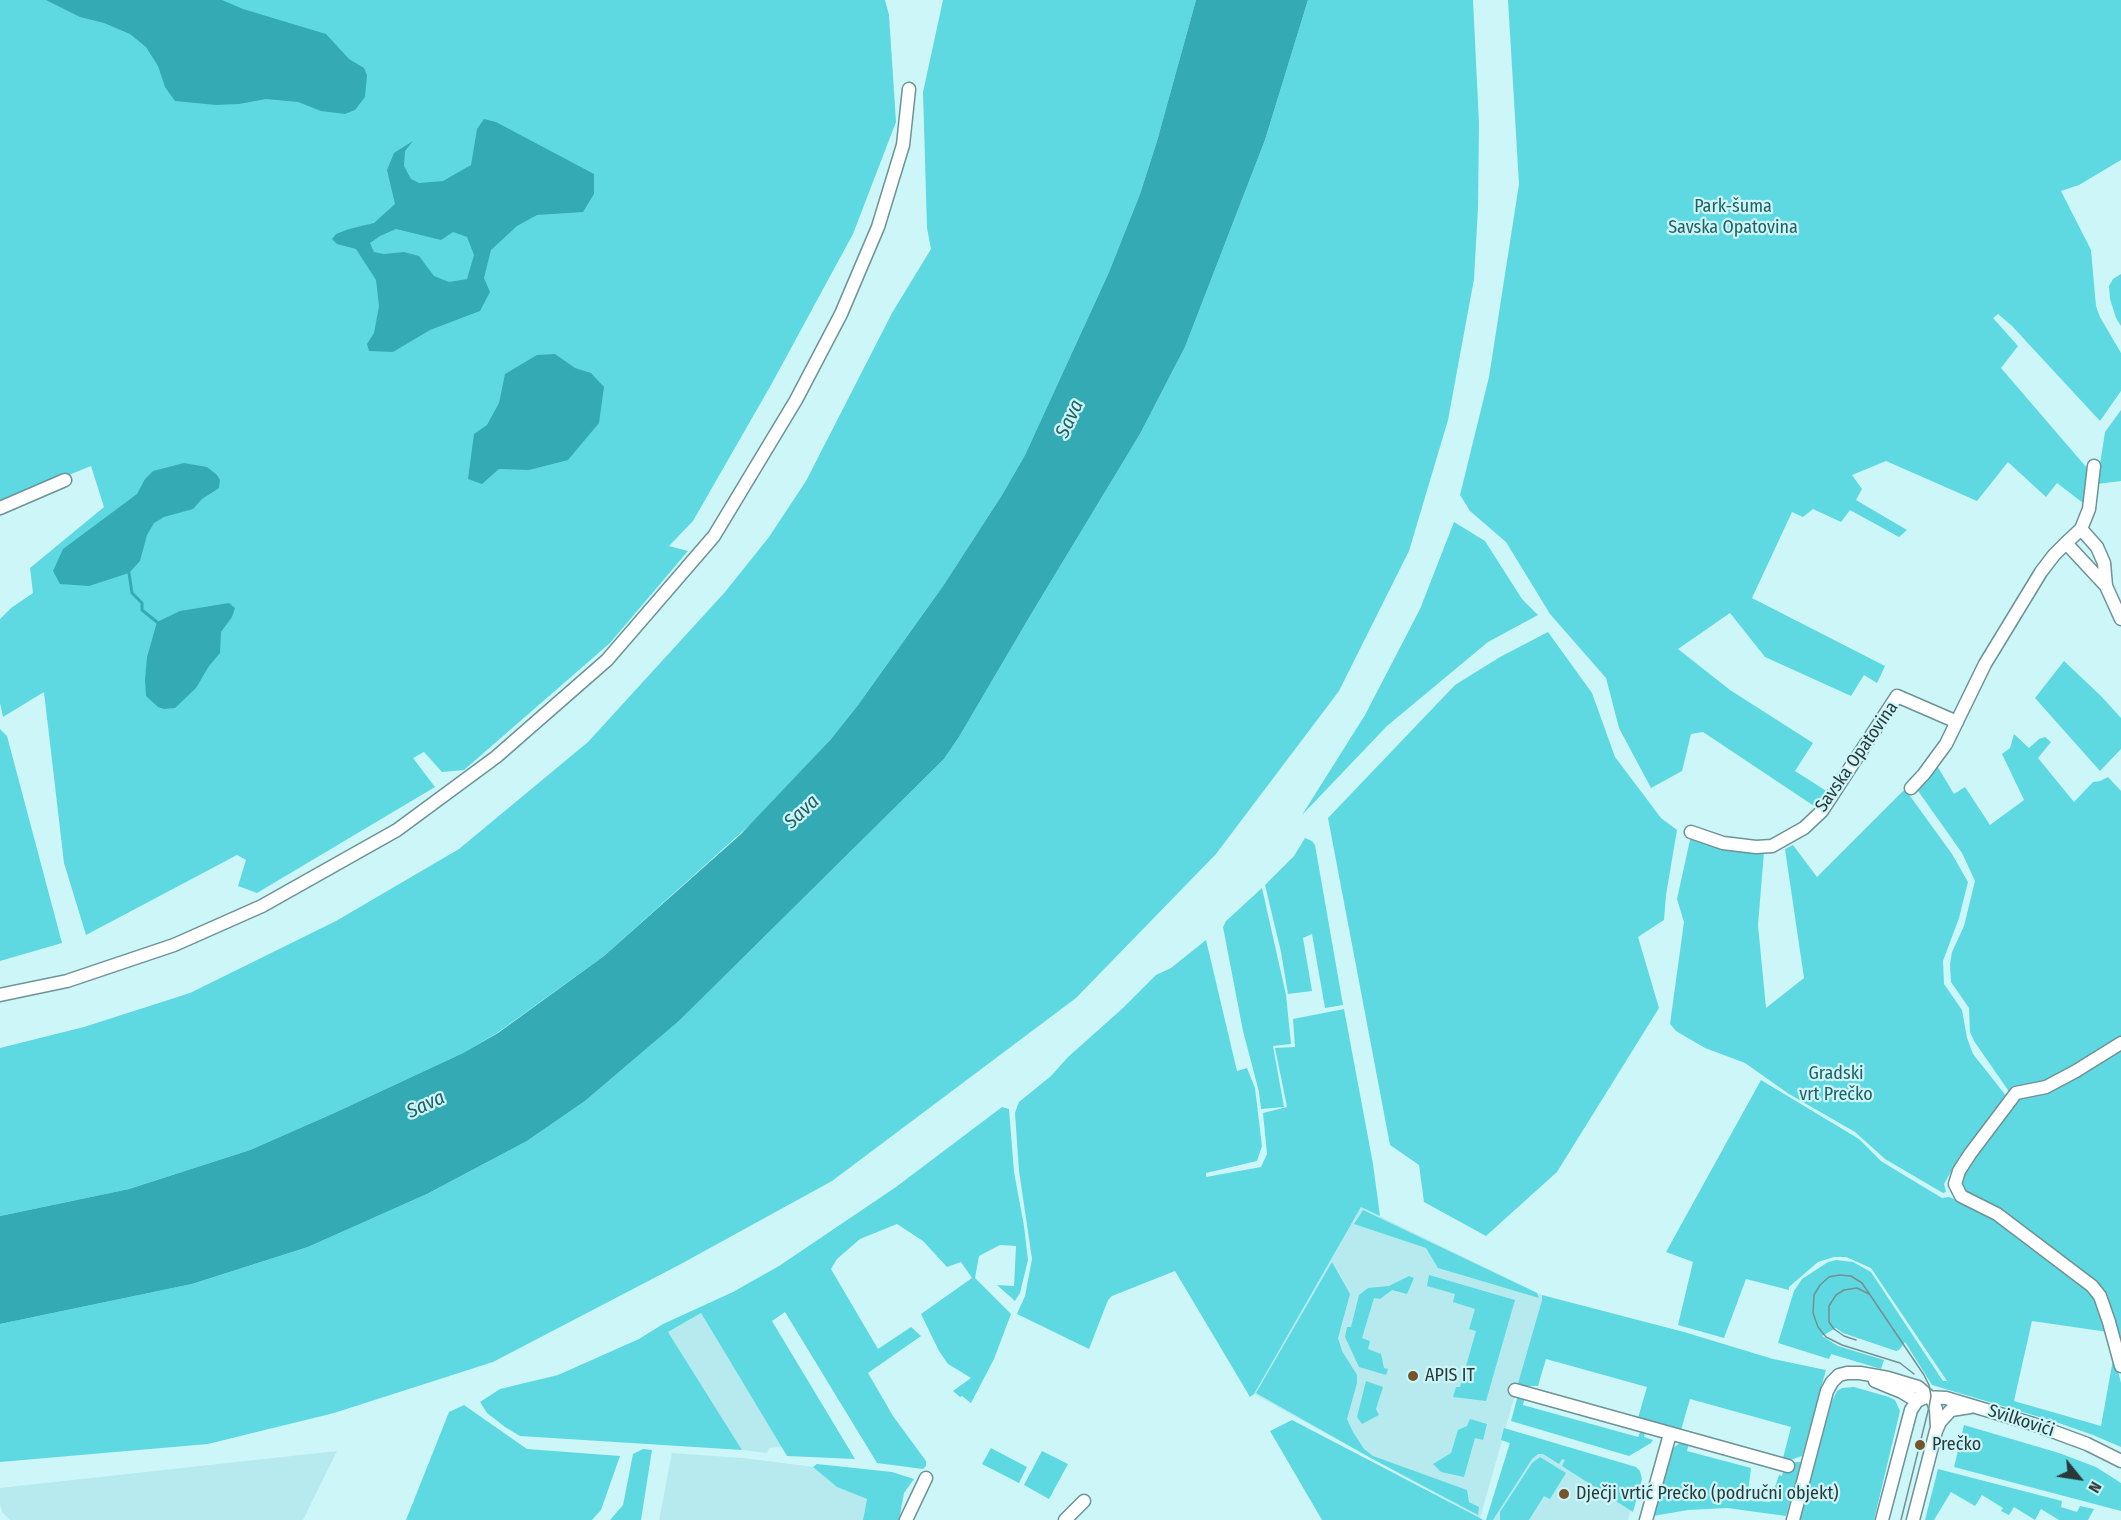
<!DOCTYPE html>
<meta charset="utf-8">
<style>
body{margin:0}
#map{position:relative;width:2121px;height:1520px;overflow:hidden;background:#cdf6f9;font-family:"Fira Sans Condensed",sans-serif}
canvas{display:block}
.north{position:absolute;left:2049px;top:1448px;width:60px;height:60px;-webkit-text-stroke:4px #cdf6f9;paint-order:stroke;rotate:120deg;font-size:16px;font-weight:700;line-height:24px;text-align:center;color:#29393a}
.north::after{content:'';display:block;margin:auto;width:21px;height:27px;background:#29393a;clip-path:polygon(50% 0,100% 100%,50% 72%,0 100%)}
</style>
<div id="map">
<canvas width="2121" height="1520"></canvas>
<div class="north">N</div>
</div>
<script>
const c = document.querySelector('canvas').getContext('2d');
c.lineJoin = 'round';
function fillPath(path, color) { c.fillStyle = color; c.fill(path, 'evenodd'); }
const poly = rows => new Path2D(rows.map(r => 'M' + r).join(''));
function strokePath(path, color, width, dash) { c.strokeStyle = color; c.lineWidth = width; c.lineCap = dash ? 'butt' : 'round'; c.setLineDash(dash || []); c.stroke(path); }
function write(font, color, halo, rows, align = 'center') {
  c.font = font + ' "Fira Sans Condensed",sans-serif'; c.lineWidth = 4.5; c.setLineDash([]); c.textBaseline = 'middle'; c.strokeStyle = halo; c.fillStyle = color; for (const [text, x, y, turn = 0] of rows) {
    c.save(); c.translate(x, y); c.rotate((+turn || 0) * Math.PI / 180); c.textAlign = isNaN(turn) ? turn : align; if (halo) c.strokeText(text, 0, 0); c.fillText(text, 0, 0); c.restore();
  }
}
fillPath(poly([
 [1361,1207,1542,1295,1542,1300,1480,1518,1254,1394],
 [701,1313,782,1447,769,1448,767,1453,742,1450,668,1332],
 [1510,1442,1639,1479,1628,1520,1486,1520],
 [337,1451,303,1520,10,1520,2,1512,0,1504,0,1488],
 [672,1453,743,1458,814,1467,837,1487,867,1499,863,1520,659,1520]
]), '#b7eaee');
fillPath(poly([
 [0,0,885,0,889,15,896,122,853,234,771,385,693,521,669,546,688,551,610,643,464,770,442,772,424,752,413,758,435,787,257,893,238,886,246,860,237,855,86,935,64,863,44,692,3,717,0,703,0,619,11,608,33,593,30,568,104,507,91,466,0,503],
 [943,0,1196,0,1157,141,1140,194,1109,272,1025,455,1002,495,943,586,858,705,831,739,753,822,604,956,497,1033,463,1053,332,1114,250,1150,129,1189,0,1216,0,1048,84,1027,190,993,336,921,459,849,588,742,725,592,769,537,806,481,892,313,931,249,927,228,923,92],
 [1308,0,1473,0,1479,123,1478,208,1474,279,1448,420,1409,551,1339,691,1216,854,1076,998,832,1181,679,1265,493,1362,334,1413,208,1444,0,1462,0,1324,192,1284,308,1247,427,1194,527,1141,585,1101,679,1021,944,759,959,737,1030,616,1140,434,1185,347,1265,140],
 [1508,0,2121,0,2121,160,2079,185,2061,191,2091,250,2096,306,2100,317,2121,353,2121,391,2100,421,2012,326,1998,314,1993,318,2018,346,2001,368,2087,468,2083,503,2057,483,2046,497,2008,462,1977,501,1886,461,1852,475,1862,489,1856,500,1907,530,1899,537,1850,510,1841,522,1813,509,1803,517,1792,512,1752,598,1885,666,1877,683,1864,675,1851,696,1765,657,1730,613,1678,649,1730,690,1813,743,1795,771,1828,792,1817,808,1703,732,1691,734,1682,771,1651,788,1619,728,1606,678,1550,614,1506,542,1470,511,1460,495,1489,377,1519,184],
 [2121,274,2121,326,2116,318,2110,299,2109,286,2113,279],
 [2121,410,2121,481,2097,484,2105,432],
 [1454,522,1485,541,1522,599,1538,615,1488,642,1387,726,1302,815,1365,715,1420,609],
 [1548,632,1592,693,1615,757,1661,818,1677,830,1666,895,1664,920,1638,937,1659,1008,1557,1172,1486,1236,1424,1202,1419,1165,1390,1145,1328,818,1455,685,1500,657],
 [2064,661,2101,696,2121,718,2121,749,2100,771,2035,698],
 [0,729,7,736,62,943,0,961],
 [2014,734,2029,748,2039,739,2045,737,2051,742,2038,758,2074,802,2093,782,2100,781,2108,777,2121,791,2121,1039,2042,1084,2010,1093,1974,1041,1970,1032,1969,1008,1951,982,1950,964,1952,952,1964,926,1975,881,1962,853,1916,788,1936,764,1954,794,1965,787,1990,825,2024,800,2002,754,2010,748],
 [1905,789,1952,854,1968,882,1959,918,1943,961,1944,984,1962,1010,1967,1038,1973,1054,2007,1097,1962,1158,1960,1156,1944,1184,1946,1192,1943,1193,1885,1159,1855,1132,1789,1094,1745,1063,1705,1048,1676,1031,1670,1024,1684,922,1677,899,1690,840,1693,837,1764,852,1758,925,1766,1008,1804,978,1785,849,1793,845,1817,877],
 [1305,838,1312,841,1315,845,1343,1005,1325,1008,1312,934,1303,938,1312,991,1288,994,1281,952,1265,885,1294,856],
 [1262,888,1286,995,1291,1044,1273,1046,1284,1107,1261,1109,1259,1092,1243,1031,1223,927,1226,921],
 [1206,940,1237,1071,1247,1068,1255,1088,1262,1146,1257,1161,1206,1173,1206,1177,1261,1167,1267,1154,1263,1113,1287,1107,1275,1048,1295,1047,1293,1019,1344,1009,1373,1164,1380,1216,1361,1207,1254,1394,1250,1397,1175,1271,1112,1296,1108,1300,1089,1349,1017,1314,1025,1296,1032,1259,1019,1171,1015,1113,1017,1107,1019,1102,1051,1076,1068,1057,1123,1008,1156,975,1171,968],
 [2121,1046,2121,1354,2101,1292,1961,1191,1960,1177,2015,1098],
 [1761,1080,1859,1139,1881,1161,1889,1166,1942,1198,1949,1197,1984,1211,2072,1274,2096,1298,2108,1332,2032,1321,2014,1401,2101,1426,2114,1354,2121,1383,2121,1447,2093,1435,2053,1421,1932,1385,1905,1342,1899,1350,1896,1351,1843,1333,1836,1328,1822,1336,1838,1346,1884,1360,1881,1369,1831,1354,1829,1359,1778,1343,1794,1291,1802,1279,1828,1262,1836,1260,1853,1262,1871,1272,1943,1381,1947,1381,1871,1268,1846,1257,1834,1257,1818,1262,1789,1287,1789,1290,1746,1279,1724,1338,1678,1325,1693,1262,1666,1252],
 [1002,1107,1009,1109,1014,1172,1024,1226,1028,1260,1020,1293,1015,1301,997,1285,1014,1286,1016,1246,1000,1245,979,1256,975,1278,1011,1314,994,1359,971,1403,962,1396,960,1397,953,1391,971,1378,948,1364,939,1351,921,1314,972,1278,961,1262,947,1267,923,1241,897,1224,860,1239,837,1259,831,1269,878,1349,911,1327,921,1336,868,1373,893,1416,926,1461,926,1466,923,1469,877,1463,785,1312,772,1321,855,1459,787,1456,701,1313,668,1332,742,1450,520,1436,505,1427,487,1413,480,1402,500,1389,558,1375,639,1339,663,1324,733,1292,779,1266,896,1187],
 [1363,1210,1537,1293,1539,1298,1438,1268,1426,1248,1354,1224],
 [1332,1262,1350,1294,1338,1338,1342,1351,1357,1375,1357,1383,1347,1419,1353,1432,1364,1449,1373,1456,1467,1490,1469,1502,1479,1507,1478,1515,1369,1457,1256,1393],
 [1429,1275,1515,1300,1486,1401,1453,1397,1456,1387,1460,1387,1476,1331,1469,1329,1475,1309,1453,1302,1455,1294,1427,1286],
 [1409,1276,1414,1278,1407,1294,1392,1290,1380,1299,1374,1298,1362,1338,1370,1341,1368,1349,1381,1354,1384,1368,1388,1369,1386,1375,1359,1367,1345,1337,1347,1327,1351,1327,1359,1295,1368,1288,1389,1286],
 [1542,1295,1684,1332,1773,1359,1826,1370,1802,1456,1790,1460,1783,1458,1791,1427,1690,1399,1681,1430,1638,1418,1647,1387,1546,1359,1538,1386,1528,1386,1527,1389,1517,1387,1542,1300],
 [1366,1381,1383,1387,1376,1409,1379,1415,1362,1424,1357,1417],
 [1854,1387,1889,1397,1895,1400,1900,1411,1874,1520,1800,1520,1832,1401,1837,1391,1842,1388],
 [1518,1395,1525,1397,1523,1405,1638,1437,1641,1430,1645,1431,1644,1437,1653,1440,1651,1443,1629,1456,1511,1421],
 [464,1405,527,1449,620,1456,601,1510,592,1520,406,1520,449,1412],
 [1470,1419,1487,1424,1483,1440,1475,1438,1464,1477,1441,1472,1433,1464,1451,1453,1458,1430,1467,1426],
 [1292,1420,1480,1518,1483,1520,1322,1520,1270,1431],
 [1964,1425,2059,1453,2096,1467,2121,1483,2121,1511,1954,1467],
 [1504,1428,1636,1467,1640,1471,1642,1479,1633,1512,1611,1498,1615,1492,1605,1485,1601,1491,1562,1466,1565,1460,1562,1459,1559,1464,1543,1454,1538,1454,1532,1459,1493,1520,1486,1520,1510,1443,1501,1440],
 [1680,1443,1689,1443,1687,1451,1751,1468,1747,1500,1770,1502,1779,1475,1782,1476,1784,1469,1790,1472,1793,1462,1801,1462,1786,1516,1727,1508,1688,1510,1653,1516,1670,1450],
 [991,1448,1027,1467,1019,1483,982,1464],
 [643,1449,652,1450,641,1520,610,1520,623,1505,633,1454],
 [1042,1451,1068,1464,1049,1499,1024,1485],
 [1540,1457,1566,1473,1550,1499,1544,1496,1529,1520,1500,1520,1500,1512,1532,1463],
 [817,1464,892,1472,914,1479,904,1493,899,1520,863,1520,867,1499,837,1487,813,1467],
 [1938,1469,2062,1501,2061,1507,2077,1512,2080,1506,2094,1509,2088,1520,2059,1520,2041,1509,2035,1520,2014,1507,2009,1515,2001,1511,2003,1508,1982,1495,1975,1506,1951,1492,1934,1520,1925,1520]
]), '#5ed9e2');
fillPath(poly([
 [46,0,222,0,243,9,326,34,349,59,364,68,367,75,365,97,355,110,345,114,321,111,298,102,266,99,239,104,216,105,175,101,165,87,158,66,146,47,130,34,104,23,80,17],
 [1196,0,1308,0,1265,140,1185,347,1140,434,1030,616,959,737,944,759,679,1021,585,1101,527,1141,427,1194,308,1247,192,1284,0,1324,0,1216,129,1189,250,1150,332,1114,463,1053,498,1033,604,956,740,835,831,739,858,705,943,586,1002,495,1025,455,1109,272,1140,194,1157,141],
 [484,119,496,122,594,174,594,194,583,212,537,215,517,226,491,250,484,278,490,292,480,311,430,330,393,352,369,351,367,344,374,333,379,306,376,280,356,249,337,244,332,239,336,234,349,229,374,223,395,204,387,170,394,153,413,141,405,151,404,166,411,179,419,183,443,181,471,165,477,129],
 [396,229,441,240,453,232,467,237,474,255,467,279,449,282,434,276,419,256,404,252,384,254,374,252,370,243,380,236],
 [555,354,575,368,591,373,604,387,599,423,568,460,529,470,499,469,482,484,468,479,474,434,487,425,499,403,505,374,537,355],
 [184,463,207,467,217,475,220,480,219,488,202,499,193,509,164,517,154,523,147,535,140,561,129,573,89,586,60,584,53,571,63,549,137,494,145,479,153,471],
 [229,603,235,608,232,617,221,632,220,653,209,666,196,688,175,708,164,709,158,707,146,696,145,680,147,657,157,622,180,611]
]), '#34abb4');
strokePath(poly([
 [129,573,132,593,142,603,142,610,157,622]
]), '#34abb4', 3);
const minor = poly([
 [0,508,65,480],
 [2081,529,2089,509,2094,466],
 [2106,586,2104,563,2097,547,2081,529,2066,543,2106,586,2121,619],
 [1911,788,1924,774,1946,744,1985,664,2041,572,2054,555,2066,543],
 [1691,832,1723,843,1756,847,1772,846,1804,828,1822,811,1897,696,1957,722],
 [0,995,67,981,174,945,262,906,397,830,496,757,607,660,714,536,796,400,841,314,878,227,903,145,909,89],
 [2121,1043,2076,1071,2046,1087,2016,1093,1970,1154,1959,1171,1955,1184,1961,1196,1997,1214,2092,1286,2100,1296,2109,1322,2121,1366],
 [1875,1381,1902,1392,1917,1401],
 [1515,1390,1788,1466],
 [906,1520,926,1478],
 [1065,1520,1084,1501],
 [1646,1520,1670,1434],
 [1793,1520,1827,1391,1832,1382,1839,1375,1847,1373,1860,1373,1888,1378,1918,1387,1932,1399,1936,1409,1937,1428],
 [1882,1520,1911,1410,1917,1401,1926,1397,1946,1398,2033,1424,2087,1444,2121,1461],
 [1913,1520,1936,1431,1940,1422,1951,1410,1970,1407]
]);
strokePath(minor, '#6c9396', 15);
strokePath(minor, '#fff', 12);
strokePath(poly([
 [1856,1340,1844,1336,1834,1329,1829,1322,1829,1306,1836,1295,1844,1290,1857,1288,1869,1294],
 [1901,1520,1929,1407,1931,1396,1929,1385,1924,1375,1862,1283,1851,1276,1839,1275,1829,1277,1820,1285,1814,1295,1813,1313,1818,1327,1826,1337,1842,1345,1900,1363,1914,1374]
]), '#749092', 1.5);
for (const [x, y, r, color] of [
 [1413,1376,6,"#76542c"],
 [1920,1445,6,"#76542c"],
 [1564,1494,6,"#76542c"]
]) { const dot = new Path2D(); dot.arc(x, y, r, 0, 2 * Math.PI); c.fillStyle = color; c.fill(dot); strokePath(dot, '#cdf6f9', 2); }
write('18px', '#216064', '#cdf6f9', [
 ["Park-šuma",1733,207],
 ["Savska Opatovina",1733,228],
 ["Gradski",1836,1074],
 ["vrt Prečko",1836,1095]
]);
write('18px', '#29393a', '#cdf6f9', [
 ["Savska Opatovina",1857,757,-55],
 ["Svilkovići",2021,1421,18]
]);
write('18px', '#29393a', '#cdf6f9', [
 ["APIS IT",1425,1376],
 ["Prečko",1932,1445],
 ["Dječji vrtić Prečko (područni objekt)",1576,1494]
], 'left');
write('italic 20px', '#215f64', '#cdf6f9', [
 ["Sava",1070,419,-65],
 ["Sava",802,812,-43],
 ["Sava",426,1105,-25]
]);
</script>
